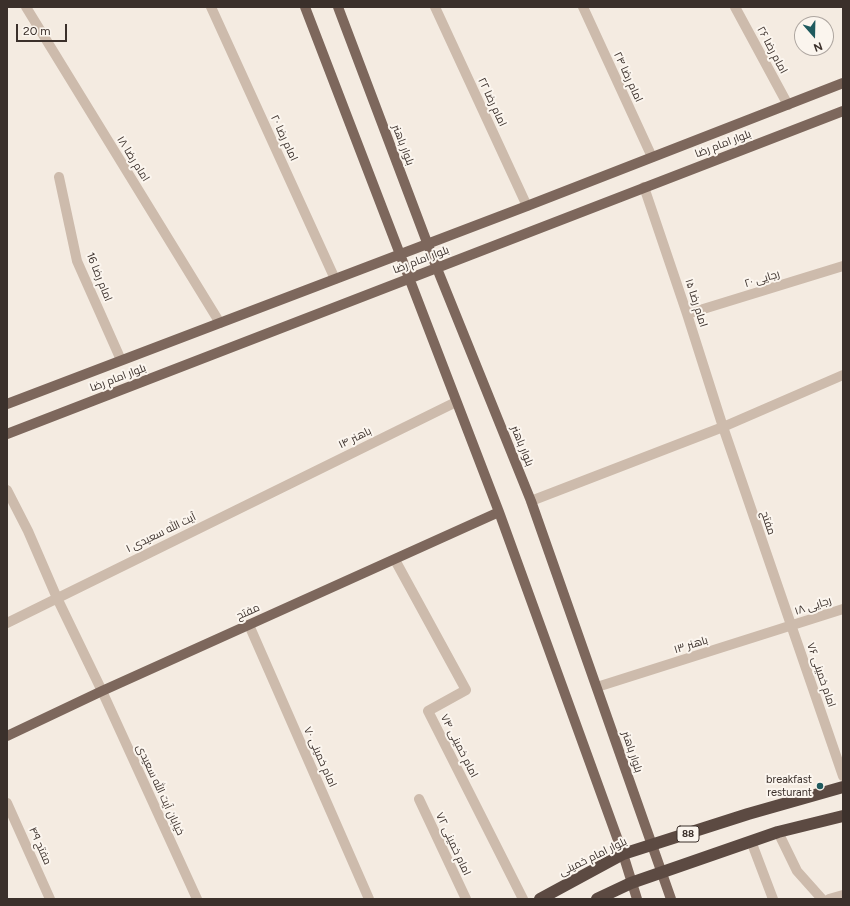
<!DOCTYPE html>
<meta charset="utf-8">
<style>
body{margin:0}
#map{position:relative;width:850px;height:906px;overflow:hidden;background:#f4ebe1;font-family:Figtree,sans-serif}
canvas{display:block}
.frame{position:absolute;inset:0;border:8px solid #3b302b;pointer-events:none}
.north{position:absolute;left:794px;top:16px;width:40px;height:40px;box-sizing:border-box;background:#fbf5ee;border:1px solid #aea6a0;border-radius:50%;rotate:160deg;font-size:11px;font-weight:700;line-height:16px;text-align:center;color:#3b302b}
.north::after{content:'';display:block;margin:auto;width:14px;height:18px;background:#1f5a5e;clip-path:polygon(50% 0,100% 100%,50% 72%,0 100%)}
.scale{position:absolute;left:16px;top:24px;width:51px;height:18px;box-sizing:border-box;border:2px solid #3b302b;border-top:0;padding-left:5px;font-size:12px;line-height:14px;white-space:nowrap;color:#3b302b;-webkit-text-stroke:3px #fbf5ee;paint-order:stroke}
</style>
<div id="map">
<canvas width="850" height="906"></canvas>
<div class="frame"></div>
<div class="north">N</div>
<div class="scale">20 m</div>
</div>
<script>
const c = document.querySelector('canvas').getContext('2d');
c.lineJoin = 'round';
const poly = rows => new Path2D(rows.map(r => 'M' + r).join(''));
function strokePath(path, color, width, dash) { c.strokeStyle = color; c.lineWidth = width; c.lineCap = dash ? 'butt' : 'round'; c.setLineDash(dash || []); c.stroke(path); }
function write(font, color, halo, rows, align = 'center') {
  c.font = font + ' Figtree,Cairo,sans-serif'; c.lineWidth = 4; c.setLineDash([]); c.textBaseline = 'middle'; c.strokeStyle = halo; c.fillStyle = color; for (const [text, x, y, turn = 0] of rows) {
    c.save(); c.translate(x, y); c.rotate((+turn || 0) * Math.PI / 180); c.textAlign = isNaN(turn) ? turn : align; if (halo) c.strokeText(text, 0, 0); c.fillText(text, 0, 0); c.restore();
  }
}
strokePath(poly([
 [26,7,220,323],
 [211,7,335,279],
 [435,7,527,206],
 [583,7,652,157],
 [735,7,788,105],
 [59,177,77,261,121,360],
 [644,187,687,314,723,427,843,776],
 [687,314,843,266],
 [7,490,28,531,57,598,102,691,197,899],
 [531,501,723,427,843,375],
 [395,560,466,690,428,711,523,899],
 [7,623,456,402],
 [249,625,369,899],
 [597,687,843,609],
 [419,799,466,899],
 [7,803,50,899],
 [778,832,797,871,822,899],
 [751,841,773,899],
 [829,899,843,895]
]), '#cdbbac', 10);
strokePath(poly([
 [305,7,499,512,623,854,637,899],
 [338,7,434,261,531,501,671,899],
 [7,404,527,206,843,83],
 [7,434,843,111],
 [7,736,102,691,499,512]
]), '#7d675c', 10);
strokePath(poly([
 [540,899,623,854,748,814,843,787],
 [597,899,631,883,778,832,843,816]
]), '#5c4a42', 12);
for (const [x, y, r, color] of [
 [820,786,4,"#1f5a5e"]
]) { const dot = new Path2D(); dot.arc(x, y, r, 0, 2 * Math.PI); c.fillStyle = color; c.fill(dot); strokePath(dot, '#fbf5ee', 1.5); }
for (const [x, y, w] of [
 [688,834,22]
]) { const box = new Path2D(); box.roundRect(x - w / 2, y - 8, w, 16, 3); c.fillStyle = '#fbf5ee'; c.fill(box); strokePath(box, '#3b302b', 1); }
write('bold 10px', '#3b302b', null, [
 ["88",688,834]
]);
write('11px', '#3b302b', '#fbf5ee', [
 ["امام رضا ۲۶",772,50,62],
 ["امام رضا ۲۴",628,77,65],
 ["امام رضا ۲۲",492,102,65],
 ["امام رضا ۲۰",284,138,65],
 ["بلوار امام رضا",723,144,-21],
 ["بلوار باهنر",403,145,69],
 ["امام رضا ۱۸",133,159,58],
 ["بلوار امام رضا",421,260,-21],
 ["امام رضا 16",99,277,68],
 ["رجایی ۲۰",762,279,-17],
 ["امام رضا ۱۵",696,303,72],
 ["بلوار امام رضا",118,378,-21],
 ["باهنر ۱۴",355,438,-26],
 ["بلوار باهنر",522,446,68],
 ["مفتح",768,523,71],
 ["آیت الله سعیدی ۱",161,533,-26],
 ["رجایی ۱۸",813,606,-18],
 ["مفتح",248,612,-24],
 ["باهنر ۱۳",691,645,-17],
 ["امام خمینی ۷۶",821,675,71],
 ["امام خمینی ۷۴",459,746,63],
 ["بلوار باهنر",632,752,71],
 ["امام خمینی ۷۰",320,757,66],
 ["خیابان آیت الله سعیدی",160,790,65],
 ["امام خمینی ۷۲",453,844,65],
 ["مفتح ۴۹",40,846,66],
 ["بلوار امام خمینی",593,857,-26]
]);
write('11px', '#3b302b', '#fbf5ee', [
 ["breakfast",812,780],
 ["resturant",812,793]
], 'right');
</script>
